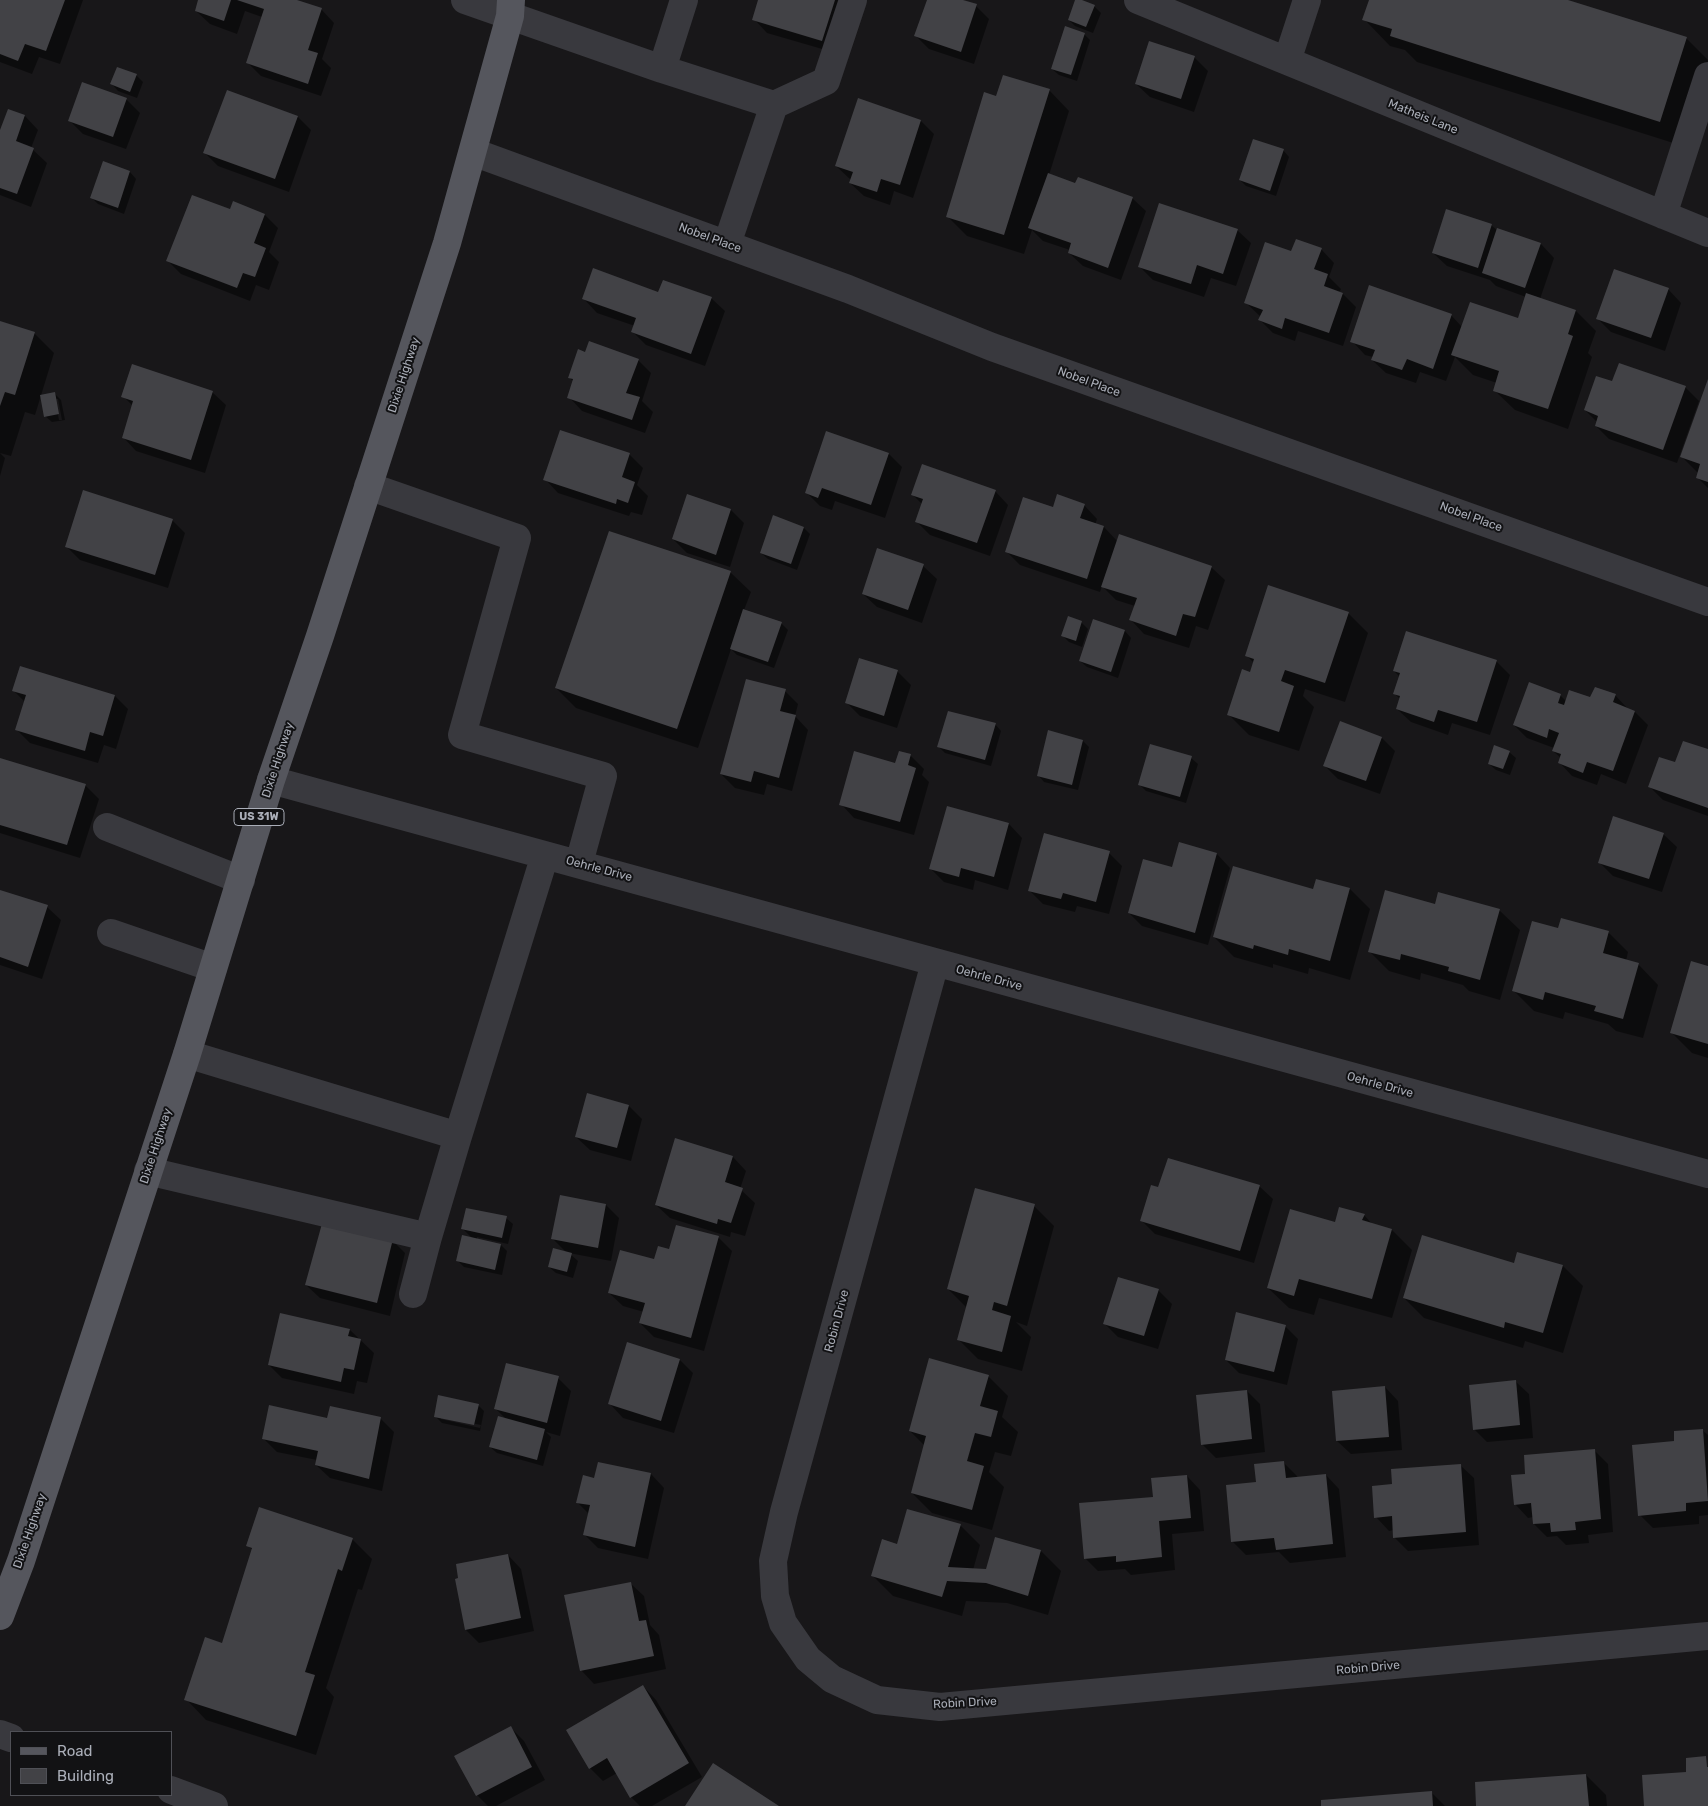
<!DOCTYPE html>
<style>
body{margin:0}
#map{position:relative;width:1708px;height:1806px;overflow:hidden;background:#181719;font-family:Rubik,sans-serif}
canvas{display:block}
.legend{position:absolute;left:10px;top:1731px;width:162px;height:65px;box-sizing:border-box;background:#121214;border:1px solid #4f5056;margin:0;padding:6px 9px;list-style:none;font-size:15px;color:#aaaeb8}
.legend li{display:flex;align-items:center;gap:10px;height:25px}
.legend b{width:25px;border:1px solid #4f5056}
</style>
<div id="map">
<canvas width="1708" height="1806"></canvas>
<ul class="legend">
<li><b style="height:6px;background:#55565d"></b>Road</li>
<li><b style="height:14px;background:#424246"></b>Building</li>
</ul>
</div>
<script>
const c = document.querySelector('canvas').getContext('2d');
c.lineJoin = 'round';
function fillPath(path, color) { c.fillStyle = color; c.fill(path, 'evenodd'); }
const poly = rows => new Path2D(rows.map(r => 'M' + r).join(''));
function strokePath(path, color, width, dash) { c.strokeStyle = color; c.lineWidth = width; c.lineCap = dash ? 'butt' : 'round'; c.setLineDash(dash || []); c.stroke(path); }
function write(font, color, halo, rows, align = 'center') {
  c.font = font + ' Rubik,sans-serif'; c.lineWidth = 4; c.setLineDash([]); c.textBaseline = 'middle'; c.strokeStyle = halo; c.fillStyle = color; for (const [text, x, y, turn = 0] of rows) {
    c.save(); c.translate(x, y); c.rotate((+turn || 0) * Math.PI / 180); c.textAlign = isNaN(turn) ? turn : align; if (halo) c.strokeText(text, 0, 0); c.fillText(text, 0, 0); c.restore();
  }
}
fillPath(poly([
 [0,0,83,0,60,64,39,57,32,74,0,62],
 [200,0,293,0,321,9,334,23,322,59,331,68,321,96,261,76,247,62,262,17,245,11,237,34,210,24,196,11],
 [759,0,852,0,836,53,767,33,754,19],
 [928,0,959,0,976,6,989,19,974,64,929,49,916,36],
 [1077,0,1094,6,1101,13,1093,33,1075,26,1069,20],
 [1370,0,1564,0,1686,38,1708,60,1708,79,1686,147,1417,62,1405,50,1390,46,1364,19],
 [1084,34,1090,40,1077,81,1059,75,1052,69],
 [1194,57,1208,71,1194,112,1150,97,1136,84],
 [136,75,143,82,137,98,118,91,112,84],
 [1049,90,1069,111,1049,175,1076,184,1132,198,1146,211,1121,280,1083,266,1069,253,1070,250,1043,241,1032,230,1024,254,967,236,947,216,997,98],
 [227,91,298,117,311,130,289,192,218,166,205,153],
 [126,99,140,113,126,149,83,134,70,121],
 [858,100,921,121,934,134,913,198,894,191,890,205,864,196,850,183,851,180,836,166],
 [8,110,25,116,38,130,31,148,47,163,31,207,0,195,0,133],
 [1283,150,1289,157,1276,196,1246,186,1240,180],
 [104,163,130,172,136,179,124,214,98,204,92,198],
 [233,202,265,215,278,228,269,252,279,262,269,290,256,285,250,301,181,274,168,261,230,211],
 [1491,225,1498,231,1541,244,1554,258,1540,299,1576,311,1596,331,1588,353,1592,357,1568,429,1515,410,1494,390,1497,383,1473,375,1455,357,1446,381,1420,372,1416,383,1386,373,1372,360,1373,357,1365,355,1352,341,1451,315,1462,327,1519,320,1526,297,1496,286,1490,280,1447,266,1433,253],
 [1237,230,1251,243,1236,286,1211,278,1204,297,1153,280,1139,266],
 [1321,249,1334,263,1329,277,1341,289,1339,293,1343,294,1356,307,1343,346,1298,331,1295,341,1273,333,1260,320,1261,317,1246,303,1292,253],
 [1668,289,1681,303,1665,351,1611,332,1598,319],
 [659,293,711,298,725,311,705,366,646,345,633,332,635,326,597,313,584,299],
 [0,322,34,333,54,353,35,415,25,412,11,456,0,453],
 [638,360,651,373,642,401,653,412,645,433,582,411,569,397,574,382,569,377],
 [1613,383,1685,387,1699,401,1677,463,1609,439,1596,426,1597,422,1585,410],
 [1708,384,1708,488,1697,477,1698,473,1682,457],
 [212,392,226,405,205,473,136,451,123,437,133,406,123,396],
 [55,394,61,400,65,420,52,422,45,416],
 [55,399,58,399,62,420,59,420],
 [0,453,5,458,0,476],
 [629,454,643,468,637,485,648,496,642,515,631,512,629,516,558,493,545,479],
 [889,454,902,467,885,518,835,501,832,510,820,506,807,493],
 [995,491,1008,505,990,556,930,535,917,522,923,505,913,495],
 [1084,505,1097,519,1095,525,1104,527,1118,542,1211,567,1225,580,1208,630,1196,626,1189,648,1144,634,1131,620,1135,606,1116,600,1102,586,1100,592,1020,565,1006,551,1054,509],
 [731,510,744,523,730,567,687,553,673,539],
 [172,520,185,533,168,588,80,560,67,547],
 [804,528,810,534,797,570,768,559,761,553],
 [923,566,937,579,922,623,877,607,863,594],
 [730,572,751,592,744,610,781,623,788,630,774,668,737,655,731,649,698,748,576,708,556,688],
 [1348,613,1368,633,1345,702,1305,689,1303,696,1314,707,1299,751,1249,735,1229,715,1251,674,1254,663,1246,655],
 [1094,621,1125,631,1131,638,1118,678,1087,667,1080,661],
 [1081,622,1088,629,1082,647,1069,642,1063,636],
 [1496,661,1510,675,1490,735,1452,723,1448,735,1411,722,1397,709,1400,699,1395,694,1400,677,1394,671],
 [897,671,911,685,897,728,860,716,847,703],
 [14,691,115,696,128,709,116,749,104,745,98,763,30,743,16,729,25,702],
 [785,691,798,704,795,716,808,730,792,791,767,784,764,795,735,788,721,774],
 [1560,695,1566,701,1615,695,1628,709,1635,712,1648,725,1626,784,1601,774,1597,785,1572,776,1559,762,1561,758,1553,751,1554,748,1527,738,1514,725],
 [995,724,1001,731,991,766,945,753,939,747],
 [1382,738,1395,751,1380,794,1338,779,1325,766],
 [1083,741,1089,747,1078,790,1044,782,1038,775],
 [1708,751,1708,816,1663,800,1650,787,1676,764],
 [1509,752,1516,758,1510,775,1496,770,1489,764],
 [910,755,924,769,922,775,929,782,914,835,854,818,841,804],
 [1191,758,1198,764,1186,803,1146,791,1140,785],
 [0,760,85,785,99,799,80,858,0,833],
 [948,807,1009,824,1022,838,1008,890,975,880,973,890,944,882,930,868],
 [1663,834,1677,847,1662,892,1613,876,1600,863],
 [1109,853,1122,866,1109,914,1077,906,1075,912,1043,904,1029,890],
 [1217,854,1230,868,1208,945,1142,926,1129,913,1173,868],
 [1350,889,1370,909,1350,980,1309,968,1308,974,1273,964,1273,968,1234,957,1214,937,1314,891],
 [0,891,47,907,61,920,42,979,0,965],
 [1436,906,1499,910,1520,930,1500,1000,1469,991,1463,985,1421,973,1420,980,1389,971,1369,951],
 [1559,930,1608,932,1628,952,1626,961,1638,964,1658,985,1643,1038,1616,1031,1608,1024,1565,1012,1563,1019,1534,1011,1514,991],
 [1708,967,1708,1058,1692,1053,1672,1033],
 [629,1106,642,1119,631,1161,590,1150,576,1137],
 [733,1157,746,1171,740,1189,755,1203,745,1236,731,1232,730,1237,670,1218,656,1205],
 [1259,1186,1273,1199,1254,1263,1155,1234,1142,1221,1159,1189],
 [606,1205,619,1218,611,1261,569,1253,578,1261,573,1278,556,1273,549,1267,568,1254,553,1239],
 [1034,1206,1054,1226,1027,1326,1016,1322,1031,1337,1022,1371,978,1359,958,1339,967,1308,948,1289],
 [1364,1215,1373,1225,1392,1230,1412,1250,1392,1318,1319,1298,1314,1315,1289,1308,1268,1288,1336,1223],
 [506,1218,513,1224,508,1244,477,1237,477,1239,501,1245,507,1251,502,1275,464,1267,457,1260,472,1238,463,1229],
 [677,1226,719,1238,732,1251,704,1351,654,1337,640,1323,644,1312,623,1306,609,1293,669,1250],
 [392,1240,405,1253,390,1316,320,1298,306,1285],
 [1518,1253,1563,1266,1583,1286,1563,1353,1525,1341,1523,1348,1424,1318,1404,1298,1515,1264],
 [1158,1290,1172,1304,1158,1349,1118,1337,1105,1324],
 [1285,1326,1298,1339,1287,1385,1239,1373,1226,1360],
 [350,1330,374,1353,367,1383,357,1381,354,1394,282,1378,269,1365],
 [680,1360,693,1373,674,1433,623,1418,610,1404],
 [988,1376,1008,1396,1002,1417,1018,1432,1011,1456,995,1452,989,1472,1004,1487,992,1530,932,1513,912,1493,925,1446,910,1431],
 [558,1378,571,1391,560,1436,546,1432,551,1437,543,1466,497,1453,490,1447,507,1420,496,1409],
 [1515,1381,1529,1394,1533,1438,1487,1442,1474,1429],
 [1385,1387,1398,1401,1402,1450,1351,1454,1337,1441],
 [1247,1391,1260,1404,1265,1452,1216,1458,1202,1444],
 [478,1405,484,1411,480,1431,442,1423,435,1416],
 [441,1417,481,1425,480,1428,441,1419],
 [331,1407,381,1419,394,1432,382,1491,330,1478,316,1465,317,1460,277,1452,263,1438,328,1419],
 [1702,1430,1708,1435,1708,1515,1699,1516,1699,1524,1653,1528,1640,1515],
 [1594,1450,1608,1464,1613,1532,1588,1535,1589,1543,1566,1545,1557,1536,1547,1537,1534,1524,1533,1517,1528,1518,1515,1504,1527,1475],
 [1284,1463,1297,1476,1298,1478,1326,1475,1339,1489,1346,1557,1290,1563,1279,1552,1246,1555,1233,1542,1258,1483],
 [1460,1465,1474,1478,1479,1545,1408,1551,1394,1537,1394,1530,1389,1531,1376,1517,1394,1485],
 [651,1474,664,1488,648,1559,598,1548,585,1535,589,1514,578,1503,595,1479],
 [1187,1476,1200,1490,1204,1531,1172,1534,1175,1570,1131,1575,1125,1569,1098,1571,1085,1558,1154,1498],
 [960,1525,980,1545,973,1570,987,1570,1041,1551,1061,1571,1048,1615,1007,1603,966,1601,962,1616,893,1596,873,1576,898,1545],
 [352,1539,372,1559,362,1590,358,1589,326,1688,334,1697,316,1755,206,1720,186,1699,223,1644,253,1550,248,1546],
 [508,1555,521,1569,534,1631,479,1643,466,1630],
 [630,1583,644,1596,650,1625,659,1635,666,1669,594,1684,581,1670],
 [643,1686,656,1700,702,1777,652,1806,640,1806,631,1797,617,1773,603,1781,590,1768],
 [511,1728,524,1741,545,1780,496,1806,488,1806,477,1795],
 [1586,1775,1606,1795,1607,1806,1478,1806],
 [1431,1792,1445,1806,1322,1806]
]), '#0007');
fillPath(poly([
 [0,0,65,0,46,51,25,44,18,61,0,54],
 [198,0,231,0,224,21,195,11],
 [237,0,297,0,322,8,308,50,318,53,308,84,246,63,264,9],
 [758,0,835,0,822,41,752,20],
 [927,0,963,0,977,4,961,52,914,36],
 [1075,0,1082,0,1095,5,1086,27,1068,20],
 [1369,0,1568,0,1687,37,1660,122,1390,36,1392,29,1362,20],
 [1065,26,1085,33,1071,75,1051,69],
 [1149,41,1195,56,1181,99,1135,84],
 [117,67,137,74,130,92,110,84],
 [1003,75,1050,89,1004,235,946,217,984,92,996,96],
 [82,82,127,98,113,137,68,121],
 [227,90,298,116,275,179,203,153],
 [858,98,921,120,900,185,881,179,877,192,849,183,853,172,835,166],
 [8,109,25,115,16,141,34,148,17,194,0,188,0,130],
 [1253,139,1284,149,1270,191,1239,180],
 [103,161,130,171,118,208,90,198],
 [1048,173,1075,183,1078,177,1133,197,1108,268,1068,253,1071,243,1028,228],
 [192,195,230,209,233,201,265,214,254,243,266,248,255,277,243,273,237,288,166,261],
 [1159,203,1238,229,1223,274,1197,265,1191,284,1138,267],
 [1446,209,1492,224,1478,268,1432,253],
 [1497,228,1541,243,1525,288,1482,273],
 [1296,239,1322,248,1314,269,1328,274,1324,286,1343,293,1329,333,1285,318,1282,329,1258,320,1263,310,1244,303,1265,242,1291,251],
 [593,268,658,292,663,280,712,297,691,354,631,332,636,318,582,299],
 [1614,269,1669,288,1651,338,1596,319],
 [1369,285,1452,314,1433,369,1407,359,1402,370,1371,360,1375,350,1350,342],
 [1526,293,1576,310,1568,334,1573,336,1548,409,1493,391,1499,371,1451,355,1470,302,1518,318],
 [0,321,35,332,15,395,5,392,0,406],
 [589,341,639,359,626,393,640,397,632,420,567,398,573,379,568,378,578,349,585,352],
 [1619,363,1686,386,1663,450,1595,426,1598,416,1584,410,1596,376,1612,381],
 [132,364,213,391,191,460,122,438,133,401,121,397],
 [1708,379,1708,482,1696,478,1700,464,1680,457],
 [55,392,59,414,44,417,40,395],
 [560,430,630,453,622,477,635,482,628,503,617,499,616,504,543,480],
 [826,431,889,453,871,505,822,488,818,498,805,493],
 [922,464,996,490,977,543,915,522,923,499,911,495],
 [83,490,173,519,155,575,65,547],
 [687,494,731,509,716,555,672,539],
 [1057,494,1085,504,1080,518,1104,526,1087,579,1005,552,1023,497,1053,507],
 [773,515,804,527,791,564,760,553],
 [609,531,731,571,677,729,555,688],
 [1119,534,1212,566,1195,617,1183,614,1176,636,1129,620,1137,598,1101,587],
 [877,548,924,564,908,610,862,594],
 [1268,585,1349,612,1325,683,1285,670,1281,681,1294,686,1279,732,1227,715,1242,669,1250,672,1254,659,1245,656],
 [743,609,782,622,768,662,730,649],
 [1068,616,1082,621,1076,641,1061,636],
 [1093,619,1125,630,1111,672,1079,661],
 [1406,631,1497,660,1477,722,1438,710,1434,722,1396,709,1400,696,1393,694,1400,673,1393,671],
 [859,658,898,670,884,716,845,703],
 [20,666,115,695,103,736,90,732,85,751,15,730,26,695,12,691],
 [746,679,786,689,780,711,796,715,779,778,754,771,751,782,720,774],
 [1529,682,1561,694,1558,703,1564,705,1569,690,1590,697,1595,687,1616,694,1613,702,1635,711,1613,771,1587,762,1583,773,1558,763,1561,754,1552,751,1559,733,1549,729,1547,738,1513,725],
 [948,711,996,723,985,760,937,747],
 [1340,721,1382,737,1366,781,1323,766],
 [1048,730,1083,740,1072,785,1037,776],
 [1683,741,1708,749,1708,808,1648,787,1659,757,1675,762],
 [1150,744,1192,756,1180,797,1138,785],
 [1494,745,1510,751,1503,769,1488,764],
 [854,751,895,763,899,751,911,754,908,765,916,768,900,822,839,805],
 [0,758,86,784,67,845,0,825],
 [947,806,1009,823,994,877,961,868,959,877,929,869],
 [1613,816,1664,833,1649,879,1598,863],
 [1044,833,1110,851,1096,902,1063,893,1061,899,1028,891],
 [1179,842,1217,853,1195,933,1128,913,1143,859,1172,867],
 [1233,866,1313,889,1316,879,1350,888,1330,961,1289,949,1288,955,1254,945,1253,949,1213,937],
 [0,890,48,905,28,967,0,957],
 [1385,890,1435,904,1438,892,1500,909,1480,980,1448,971,1449,967,1401,954,1400,960,1368,952],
 [1561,918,1609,931,1603,953,1639,963,1623,1019,1594,1011,1596,1006,1545,992,1543,1000,1512,991,1532,921,1558,928],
 [1691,961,1708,966,1708,1044,1670,1033],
 [587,1093,629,1105,617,1148,575,1137],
 [675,1138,733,1156,725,1182,743,1188,731,1223,718,1219,717,1224,655,1205],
 [1168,1158,1260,1185,1240,1251,1140,1221,1151,1185,1158,1187],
 [975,1188,1035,1204,1007,1306,994,1302,992,1310,1011,1316,1002,1352,957,1340,969,1296,947,1289],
 [560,1195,606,1204,598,1248,551,1239],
 [1339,1207,1365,1214,1362,1220,1392,1229,1372,1299,1299,1279,1294,1296,1267,1288,1290,1209,1335,1222],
 [466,1208,507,1216,502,1238,461,1229],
 [323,1220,393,1239,377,1303,305,1285],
 [676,1225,719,1236,691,1338,639,1323,645,1303,608,1293,620,1250,654,1259,658,1246,669,1249],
 [462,1235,501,1244,495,1270,456,1261],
 [1422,1235,1514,1263,1517,1252,1563,1265,1543,1333,1505,1322,1504,1328,1403,1298],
 [553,1248,572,1253,567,1272,548,1267],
 [1118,1277,1159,1289,1144,1336,1103,1324],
 [1236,1312,1286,1325,1274,1372,1225,1360],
 [280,1313,350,1329,348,1336,361,1339,354,1370,344,1368,341,1382,268,1365],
 [627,1342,680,1359,661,1421,608,1404],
 [929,1358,989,1375,980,1406,998,1411,991,1437,975,1433,967,1461,984,1466,972,1510,911,1493,926,1436,909,1431],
 [506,1363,559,1376,547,1423,494,1409],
 [1516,1380,1520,1425,1473,1430,1469,1385],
 [1385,1386,1389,1437,1336,1441,1332,1391],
 [1247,1390,1252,1439,1201,1445,1196,1395],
 [438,1395,479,1404,474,1425,434,1417],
 [269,1405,327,1418,330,1406,381,1417,369,1479,315,1465,318,1451,262,1439],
 [498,1416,545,1429,537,1460,489,1447],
 [1703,1429,1708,1501,1686,1503,1686,1511,1638,1516,1632,1445,1674,1441,1674,1431],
 [1595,1449,1601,1519,1575,1522,1576,1530,1551,1532,1550,1523,1533,1524,1531,1503,1514,1505,1511,1475,1525,1474,1524,1455],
 [1284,1461,1286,1478,1326,1474,1333,1544,1276,1550,1274,1538,1231,1542,1226,1485,1256,1482,1254,1464],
 [598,1462,651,1473,635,1547,583,1535,590,1505,576,1503,583,1475,594,1478],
 [1461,1464,1466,1532,1393,1538,1392,1516,1374,1518,1372,1486,1392,1484,1391,1469],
 [1187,1475,1191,1518,1159,1521,1162,1557,1116,1562,1116,1556,1084,1559,1079,1503,1153,1497,1151,1478],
 [259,1507,353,1538,342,1571,338,1569,305,1672,315,1675,296,1736,184,1700,205,1637,222,1643,252,1548,246,1546],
 [907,1509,961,1524,948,1567,986,1569,995,1537,1041,1550,1028,1596,986,1583,947,1581,942,1597,871,1576,882,1539,897,1544],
 [508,1554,521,1618,465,1630,455,1579,458,1578,456,1564],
 [631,1582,639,1621,646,1620,654,1656,580,1671,564,1595],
 [643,1685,689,1763,630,1798,607,1758,589,1769,566,1730],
 [511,1726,532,1767,476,1796,454,1756],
 [1706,1756,1707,1767,1708,1767,1708,1806,1644,1806,1642,1775,1686,1772,1686,1758],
 [713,1763,779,1806,685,1806],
 [1586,1774,1589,1806,1476,1806,1475,1782],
 [1432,1791,1433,1806,1321,1806,1321,1800]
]), '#424246');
strokePath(poly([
 [465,0,662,69,774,105,727,244],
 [1138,0,1708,233],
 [1287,61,1307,0],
 [662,69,684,0],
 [774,105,826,81,853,0],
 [473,152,848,289,992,347,1708,602],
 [1663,215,1708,76],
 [368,486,517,538,462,735,603,776,579,863],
 [271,780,1708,1174],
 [107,827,241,880],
 [111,933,213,968],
 [935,963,784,1512,773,1561,775,1596,783,1623,808,1659,832,1679,877,1700,940,1707,1708,1636],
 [187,1054,458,1136,545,855],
 [148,1171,428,1237,413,1294],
 [428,1237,458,1136],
 [0,1734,11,1738],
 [171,1790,214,1806]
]), '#39393e', 28);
strokePath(poly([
 [0,1616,21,1561,187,1054,271,780,320,636,447,243,510,16,511,0]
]), '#55565d', 28);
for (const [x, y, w] of [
 [259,817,50]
]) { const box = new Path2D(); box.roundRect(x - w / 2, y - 8.5, w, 17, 4); c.fillStyle = '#121214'; c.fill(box); strokePath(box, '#aaaeb8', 1); }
write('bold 11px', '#aaaeb8', null, [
 ["US 31W",259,817]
]);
write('12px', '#aaaeb8', '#121214', [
 ["Matheis Lane",1423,117,22],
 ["Nobel Place",710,238,20],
 ["Dixie Highway",404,375,-72],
 ["Nobel Place",1089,382,20],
 ["Nobel Place",1471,517,20],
 ["Dixie Highway",278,760,-72],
 ["Oehrle Drive",599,869,15],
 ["Oehrle Drive",989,978,15],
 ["Oehrle Drive",1380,1085,15],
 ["Dixie Highway",156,1146,-72],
 ["Robin Drive",837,1321,-75],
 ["Dixie Highway",30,1531,-71],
 ["Robin Drive",1368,1668,-5],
 ["Robin Drive",965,1703,-3]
]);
</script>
